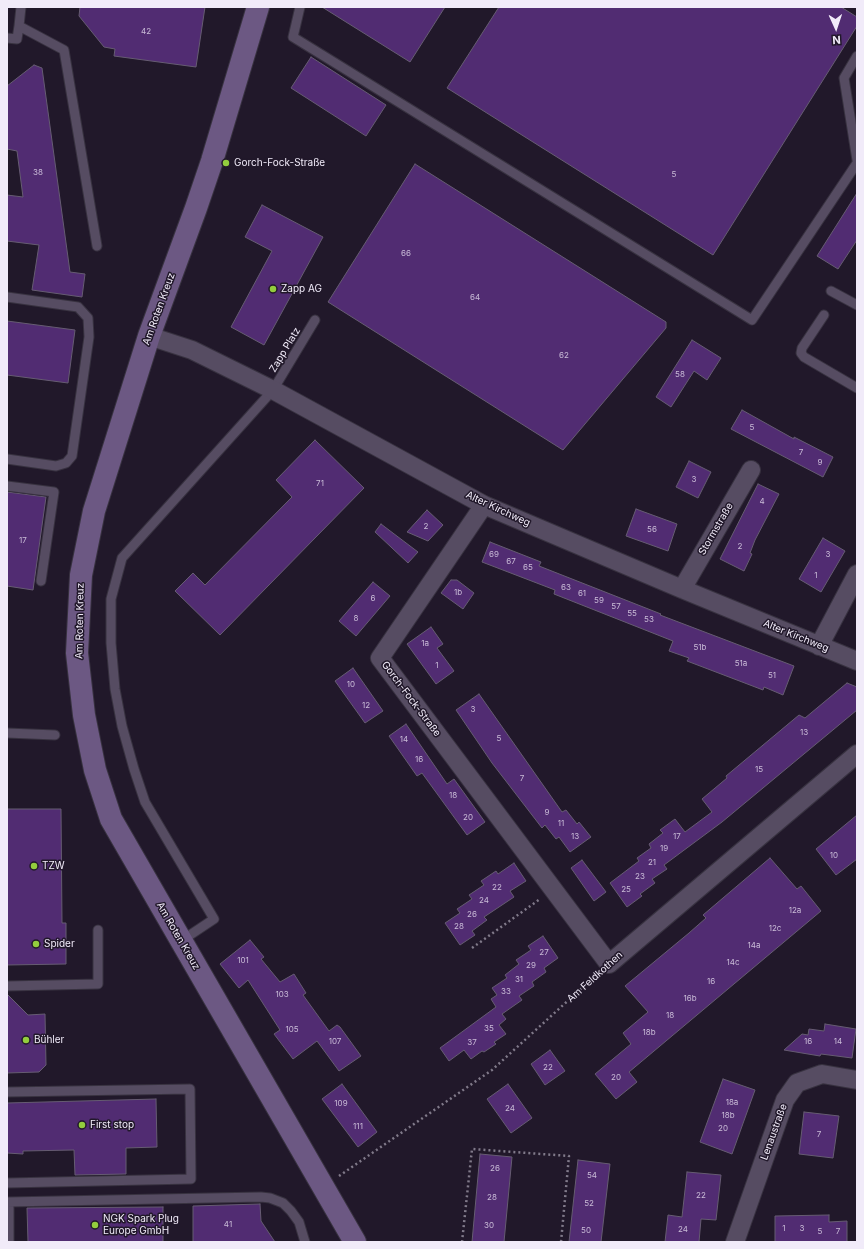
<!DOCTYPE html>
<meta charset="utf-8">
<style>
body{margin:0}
#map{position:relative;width:864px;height:1249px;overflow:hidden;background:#21182a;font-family:Inter,sans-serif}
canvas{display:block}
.frame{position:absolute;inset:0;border:8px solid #f1ebf9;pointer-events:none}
.north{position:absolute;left:816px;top:8px;width:40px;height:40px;-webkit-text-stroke:3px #21182a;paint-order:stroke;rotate:177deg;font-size:11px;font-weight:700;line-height:16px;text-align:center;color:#f1ebf9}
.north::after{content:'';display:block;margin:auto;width:14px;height:18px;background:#f1ebf9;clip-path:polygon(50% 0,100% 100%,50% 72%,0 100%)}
</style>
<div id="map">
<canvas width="864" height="1249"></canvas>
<div class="frame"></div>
<div class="north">N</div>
</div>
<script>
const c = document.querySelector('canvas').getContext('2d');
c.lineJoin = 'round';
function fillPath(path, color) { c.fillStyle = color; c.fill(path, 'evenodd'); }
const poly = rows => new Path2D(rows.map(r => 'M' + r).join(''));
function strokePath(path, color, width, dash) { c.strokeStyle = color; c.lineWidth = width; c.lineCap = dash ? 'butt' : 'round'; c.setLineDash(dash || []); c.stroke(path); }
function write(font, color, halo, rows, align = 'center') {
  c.font = font + ' Inter,sans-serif'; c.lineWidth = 3; c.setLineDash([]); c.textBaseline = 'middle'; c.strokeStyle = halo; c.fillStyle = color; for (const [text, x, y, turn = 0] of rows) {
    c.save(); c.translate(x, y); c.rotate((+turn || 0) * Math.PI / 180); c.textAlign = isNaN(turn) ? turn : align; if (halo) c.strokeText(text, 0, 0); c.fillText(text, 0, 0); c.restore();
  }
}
const building = poly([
 [80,7,205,7,196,67,114,56,115,49,104,47,79,16,80,7],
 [322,7,445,7,410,62,322,7],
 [499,7,841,7,857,17,857,26,713,255,447,88,499,7],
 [311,57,386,105,366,136,291,88,311,57],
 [34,65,42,68,70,272,85,274,82,297,32,290,39,245,7,241,7,195,23,197,17,151,7,149,7,86,34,65],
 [415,164,666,322,666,328,563,450,328,302,415,164],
 [857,193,857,240,838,269,817,256,857,193],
 [262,205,323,237,264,345,231,327,272,251,245,237,262,205],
 [7,321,75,330,68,383,7,375,7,321],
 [692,340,721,358,707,380,694,371,671,407,656,397,692,340],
 [742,410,794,439,794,437,833,457,823,477,731,429,742,410],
 [315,440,364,488,220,635,175,591,193,573,205,585,292,497,276,480,315,440],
 [689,461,711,472,698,498,676,487,689,461],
 [758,484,779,494,755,540,750,553,752,554,744,571,720,559,758,484],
 [7,492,46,497,33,590,7,586,7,492],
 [636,509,677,524,668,551,626,536,636,509],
 [427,510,443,525,428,541,407,532,427,510],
 [381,524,418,552,408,563,375,532,381,524],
 [823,538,845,551,821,592,799,579,823,538],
 [490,542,541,562,539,566,661,614,660,615,794,666,783,695,764,687,763,690,750,685,687,661,689,658,669,651,673,641,554,594,555,590,482,562,490,542],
 [451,580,457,580,474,593,463,609,441,593,451,580],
 [373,582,390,596,356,636,339,621,373,582],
 [431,627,443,644,437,648,454,671,436,684,407,644,431,627],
 [353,668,383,711,365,723,335,681,353,668],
 [847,683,857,687,857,710,722,822,664,865,667,869,652,879,655,883,640,894,642,896,627,907,610,883,639,861,637,858,651,848,649,844,663,833,660,830,675,819,685,832,712,812,702,799,727,778,726,776,799,715,805,718,847,683],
 [479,694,562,812,566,810,577,824,579,822,591,837,570,852,559,837,556,839,545,825,542,828,492,763,456,710,479,694],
 [406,724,447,784,454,779,485,822,467,835,422,773,417,776,389,736,406,724],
 [7,809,61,809,62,923,66,923,66,964,7,965,7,809],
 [857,815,857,859,836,875,816,849,857,815],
 [770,858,797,889,801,886,821,911,629,1072,637,1082,616,1099,595,1074,631,1044,623,1033,648,1012,625,986,689,933,706,918,703,915,770,858],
 [582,860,606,892,594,901,571,868,582,860],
 [514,863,526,881,510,891,514,897,484,917,487,920,472,931,475,935,460,945,445,923,460,913,457,909,472,899,469,895,484,885,481,881,496,871,498,874,514,863],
 [543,936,558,958,544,968,546,972,532,982,534,986,519,996,522,1000,502,1014,506,1019,499,1025,506,1034,494,1042,496,1044,484,1052,482,1051,471,1059,464,1050,449,1061,440,1048,496,1007,491,999,497,995,492,988,507,978,505,975,519,964,516,960,531,950,528,946,543,936],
 [250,940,264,957,261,959,280,982,294,974,306,993,303,995,329,1031,337,1025,340,1027,361,1056,339,1071,317,1041,293,1059,274,1034,280,1030,248,980,239,988,220,964,250,940],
 [7,994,28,1015,45,1014,46,1065,39,1072,7,1073,7,994],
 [825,1024,856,1029,852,1058,821,1054,820,1056,784,1050,802,1034,808,1035,809,1029,824,1031,825,1024],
 [550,1050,565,1071,545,1085,531,1064,550,1050],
 [723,1079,755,1090,732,1154,700,1142,723,1079],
 [342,1084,377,1132,358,1147,322,1099,342,1084],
 [508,1084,532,1118,511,1133,487,1099,508,1084],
 [156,1099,157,1147,126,1148,126,1174,75,1175,74,1150,23,1151,23,1154,7,1153,7,1103,156,1099],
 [804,1112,839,1116,833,1158,799,1154,804,1112],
 [480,1154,512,1157,504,1242,472,1242,480,1154],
 [578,1160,610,1164,601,1242,569,1242,578,1160],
 [687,1172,721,1175,716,1220,701,1219,699,1242,665,1242,668,1215,682,1217,687,1172],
 [260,1204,261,1221,275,1242,193,1242,193,1206,260,1204],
 [163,1207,163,1242,28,1242,27,1208,163,1207],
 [829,1215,829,1222,847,1221,847,1242,775,1242,775,1216,829,1215]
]);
fillPath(building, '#512c72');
strokePath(building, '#665c72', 1);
const lane = poly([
 [21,7,19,26,64,50,97,246],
 [300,7,293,37,752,320,857,163],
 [7,38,17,39,19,26],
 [857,56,844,78,857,160],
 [831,291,857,305],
 [7,297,78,307,88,318,89,337,72,456,66,463,56,466,7,459],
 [824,315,802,348,801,353,804,357,857,388],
 [7,486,54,492,41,581],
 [7,733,55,735],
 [181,941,214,919,145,802,134,769,122,726,115,689,111,643,111,599,122,558,273,390,315,320],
 [7,986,98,984,98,930],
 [7,1092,190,1089,191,1179,7,1183],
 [7,1202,261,1197,270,1198,283,1203,291,1211,299,1222,305,1242],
 [9,1202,9,1242]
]);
const street = poly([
 [149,336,192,350,273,390,484,505,682,589,857,661],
 [484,505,380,658,609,964,857,754],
 [682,589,751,470],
 [819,646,857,574],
 [735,1242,785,1100,797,1083,822,1074,857,1080]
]);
const secondary = poly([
 [258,7,212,161,196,208,149,336,94,511,81,575,77,653,84,715,95,770,111,819,355,1242]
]);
strokePath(lane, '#383240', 11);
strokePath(street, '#383240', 20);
strokePath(secondary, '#383240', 24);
strokePath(poly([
 [472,948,540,899],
 [339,1176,492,1070,596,975],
 [462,1242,472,1149,569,1156,561,1242]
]), '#817a8a', 2.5, [2, 3]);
strokePath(lane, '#564c62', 9);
strokePath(street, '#564c62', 18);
strokePath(secondary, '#6c5883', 22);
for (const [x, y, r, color] of [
 [226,163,4,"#93cd3d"],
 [273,289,4,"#93cd3d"],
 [34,866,4,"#93cd3d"],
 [36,944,4,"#93cd3d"],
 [26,1040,4,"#93cd3d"],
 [82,1125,4,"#93cd3d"],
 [95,1225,4,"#93cd3d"]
]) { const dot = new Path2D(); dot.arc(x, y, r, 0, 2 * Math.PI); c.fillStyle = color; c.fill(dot); strokePath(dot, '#21182a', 1.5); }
write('8px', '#c9bbd7', null, [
 ["42",146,32],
 ["38",38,173],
 ["5",674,175],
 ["66",406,254],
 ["64",475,298],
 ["62",564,356],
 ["58",680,375],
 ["5",752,428],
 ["7",801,453],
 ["9",820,463],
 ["3",694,480],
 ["71",320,484],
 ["4",762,502],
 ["2",426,527],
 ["56",652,530],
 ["17",23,541],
 ["2",740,547],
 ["69",494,555],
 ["3",828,555],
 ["67",511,562],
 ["65",528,568],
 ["1",816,576],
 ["63",566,588],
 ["1b",458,593],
 ["61",582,594],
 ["6",373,599],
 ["59",599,601],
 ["57",616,607],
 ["55",632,614],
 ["8",356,619],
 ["53",649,620],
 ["1a",425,644],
 ["51b",700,648],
 ["51a",741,664],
 ["1",437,666],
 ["51",772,676],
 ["10",351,685],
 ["12",366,706],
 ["3",473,710],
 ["13",804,733],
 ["5",499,739],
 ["14",404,740],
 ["16",419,760],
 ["15",759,770],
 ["7",522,779],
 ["18",453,796],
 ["9",547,813],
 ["20",468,818],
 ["11",561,824],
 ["13",575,837],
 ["17",677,837],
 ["19",664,849],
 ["10",834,856],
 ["21",652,863],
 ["23",640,877],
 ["22",497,888],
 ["25",626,890],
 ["24",484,901],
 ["12a",795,911],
 ["26",472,915],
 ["28",459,927],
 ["12c",775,929],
 ["14a",754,946],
 ["27",544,953],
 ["101",243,961],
 ["14c",733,963],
 ["29",531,966],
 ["31",519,980],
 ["16",711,982],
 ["33",506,992],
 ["103",282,995],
 ["16b",690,999],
 ["18",670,1016],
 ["35",489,1029],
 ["105",292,1030],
 ["18b",649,1033],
 ["107",335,1042],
 ["16",808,1042],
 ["14",838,1042],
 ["37",472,1043],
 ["22",548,1068],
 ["20",616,1078],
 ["18a",732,1103],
 ["109",341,1104],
 ["24",510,1109],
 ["18b",728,1116],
 ["111",358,1127],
 ["20",723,1129],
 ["7",819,1135],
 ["26",495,1169],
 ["54",592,1176],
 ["22",701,1196],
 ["28",492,1198],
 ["52",589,1204],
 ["41",228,1225],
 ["30",489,1226],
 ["1",784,1229],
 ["3",802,1229],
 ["24",683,1230],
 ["50",586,1231],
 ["5",820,1232],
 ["7",838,1232]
]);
write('10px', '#f1ebf9', '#21182a', [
 ["Gorch-Fock-Straße",234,163],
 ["Zapp AG",281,289],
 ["TZW",42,866],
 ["Spider",44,944],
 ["Bühler",34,1040],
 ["First stop",90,1125],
 ["NGK Spark Plug",103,1219],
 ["Europe GmbH",103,1231]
], 'left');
write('10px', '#f1ebf9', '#21182a', [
 ["Am Roten Kreuz",159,309,-70],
 ["Zapp Platz",285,350,-59],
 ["Alter Kirchweg",498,509,25],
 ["Stormstraße",716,529,-60],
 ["Am Roten Kreuz",80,621,-89],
 ["Alter Kirchweg",796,636,22],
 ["Gorch-Fock-Straße",411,699,53],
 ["Am Roten Kreuz",178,936,60],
 ["Am Feldkothen",595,977,-42],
 ["Lenaustraße",774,1132,-70]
]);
</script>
